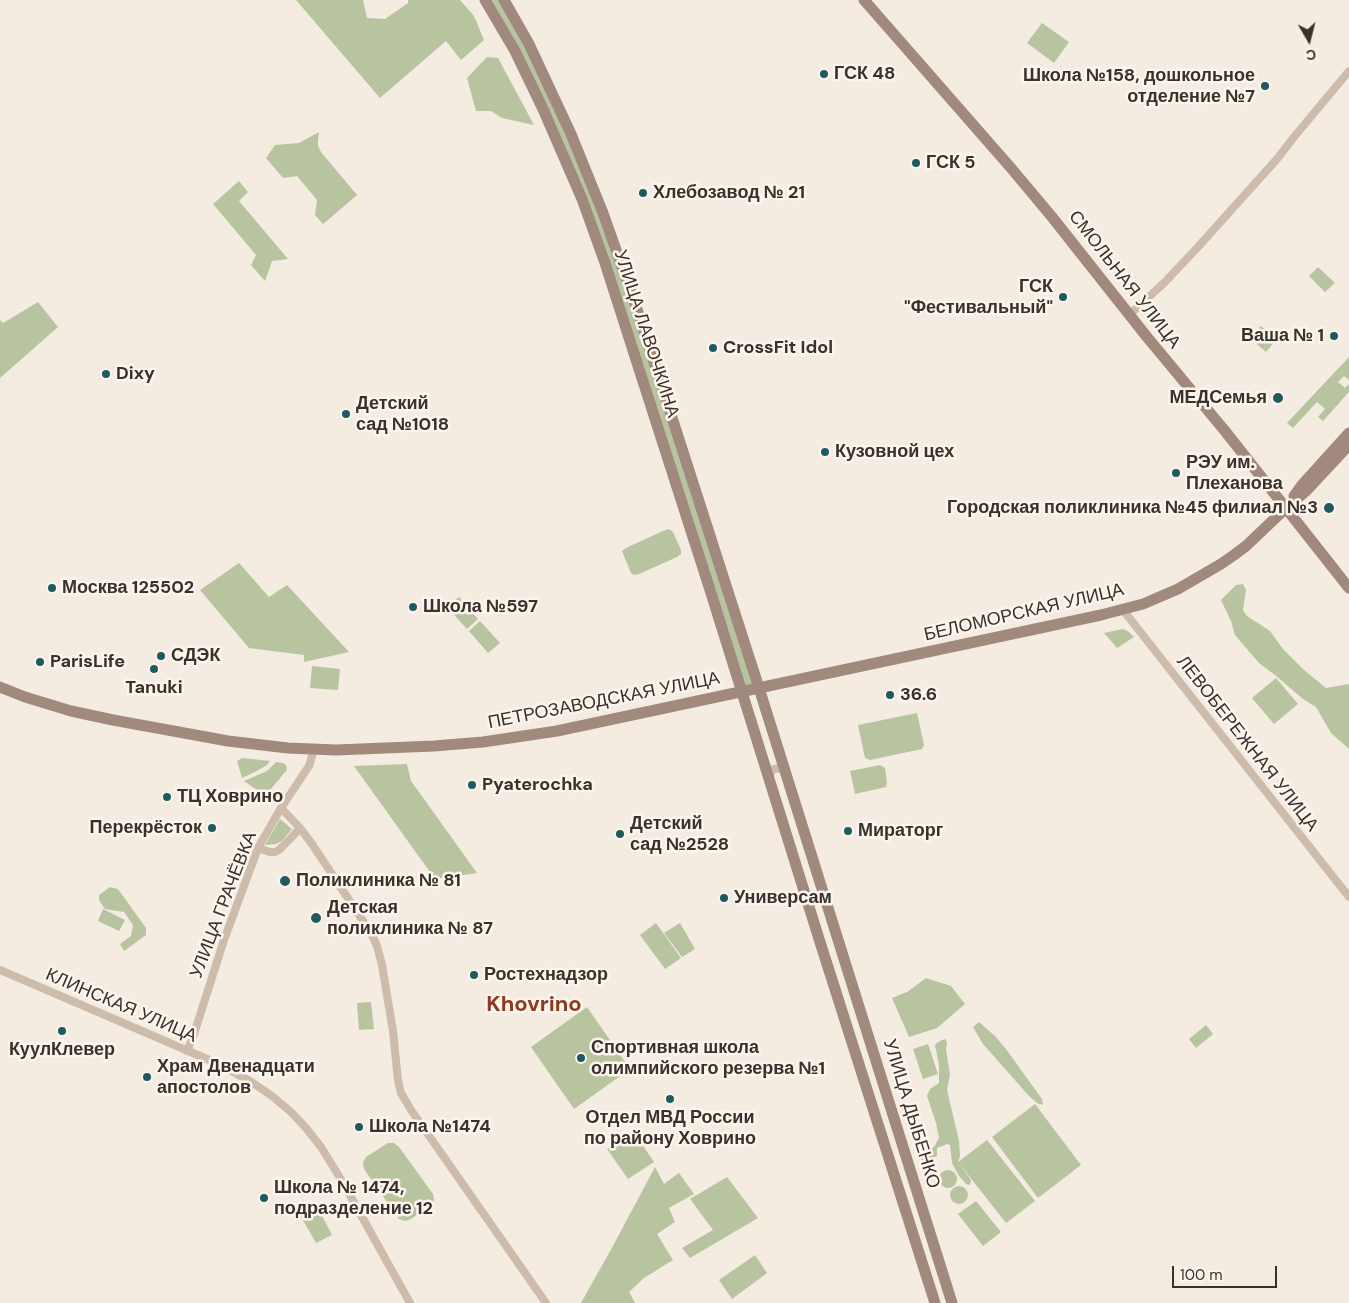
<!DOCTYPE html>
<meta charset="utf-8">
<style>
body{margin:0}
#map{position:relative;width:1349px;height:1303px;overflow:hidden;background:#f4ebe1;font-family:"DM Sans",sans-serif}
canvas{display:block}
.north{position:absolute;left:1284px;top:15px;width:50px;height:50px;-webkit-text-stroke:4px #fbf5ee;paint-order:stroke;rotate:172deg;font-size:14px;font-weight:700;line-height:20px;text-align:center;color:#3b302b}
.north::after{content:'';display:block;margin:auto;width:18px;height:22px;background:#3b302b;clip-path:polygon(50% 0,100% 100%,50% 72%,0 100%)}
.scale{position:absolute;left:1172px;top:1266px;width:105px;height:22px;box-sizing:border-box;border:2px solid #3b302b;border-top:0;padding-left:6px;font-size:15px;line-height:18px;white-space:nowrap;color:#3b302b;-webkit-text-stroke:4px #fbf5ee;paint-order:stroke}
</style>
<div id="map">
<canvas width="1349" height="1303"></canvas>
<div class="north">С</div>
<div class="scale">100 m</div>
</div>
<script>
const c = document.querySelector('canvas').getContext('2d');
c.lineJoin = 'round';
function fillPath(path, color) { c.fillStyle = color; c.fill(path, 'evenodd'); }
const poly = rows => new Path2D(rows.map(r => 'M' + r).join(''));
function strokePath(path, color, width, dash) { c.strokeStyle = color; c.lineWidth = width; c.lineCap = dash ? 'butt' : 'round'; c.setLineDash(dash || []); c.stroke(path); }
function write(font, color, halo, rows, align = 'center') {
  c.font = font + ' "DM Sans",sans-serif'; c.lineWidth = 5; c.setLineDash([]); c.textBaseline = 'middle'; c.strokeStyle = halo; c.fillStyle = color; for (const [text, x, y, turn = 0] of rows) {
    c.save(); c.translate(x, y); c.rotate((+turn || 0) * Math.PI / 180); c.textAlign = isNaN(turn) ? turn : align; if (halo) c.strokeText(text, 0, 0); c.fillText(text, 0, 0); c.restore();
  }
}
fillPath(poly([
 [296,0,363,0,367,18,385,19,408,3,408,0,460,0,474,16,484,40,461,60,446,41,380,98],
 [485,0,504,0,596,194,759,688,742,692,589,218],
 [1042,23,1069,42,1054,63,1027,43],
 [487,57,498,58,534,125,502,118,491,111,476,111,467,78],
 [319,132,318,140,318,146,321,152,357,195,323,224,315,215,317,200,297,176,283,178,266,158,275,145,299,143],
 [239,181,248,192,239,201,288,259,272,261,265,281,251,265,256,255,213,204],
 [1318,267,1335,283,1325,292,1309,276],
 [38,302,58,327,0,378,0,320,3,323],
 [1261,326,1276,340,1266,352,1250,338],
 [1349,357,1349,380,1344,376,1338,382,1345,388,1349,384,1349,392,1323,421,1318,417,1325,409,1317,402,1293,428,1287,423],
 [669,529,673,532,681,550,681,554,677,557,639,574,634,575,631,573,622,551,626,548,665,530],
 [239,563,269,597,287,585,349,652,304,662,304,655,249,648,200,590],
 [1243,584,1246,590,1243,610,1247,616,1270,631,1283,649,1304,670,1326,688,1349,684,1349,749,1331,733,1316,707,1303,699,1275,675,1259,663,1235,635,1231,621,1221,600,1236,585],
 [459,597,478,619,467,629,447,607],
 [480,621,500,643,488,653,469,631],
 [1123,629,1129,632,1134,637,1117,648,1104,633],
 [312,666,340,669,338,690,310,688],
 [1276,678,1298,704,1274,724,1252,698],
 [917,713,924,745,922,749,870,760,865,758,858,725],
 [242,758,270,761,267,765,257,771,242,778,237,761],
 [276,762,283,763,286,765,287,770,269,791,266,792,257,790,244,781,267,771],
 [407,764,411,781,477,873,435,879,354,766],
 [880,765,885,768,887,783,886,787,855,794,850,771],
 [280,819,292,829,282,841,276,844,265,845],
 [110,887,118,889,146,928,146,935,124,951,120,944,131,936,133,925,124,912,105,909,99,900,99,895],
 [103,909,125,920,119,931,98,921],
 [656,923,681,958,665,969,640,935],
 [680,923,695,949,682,957,664,933],
 [926,978,951,986,965,1004,937,1028,909,1037,892,998,907,992],
 [371,1002,374,1029,359,1030,357,1003],
 [587,1007,630,1069,574,1109,531,1047],
 [979,1022,995,1036,1006,1049,1042,1099,1043,1105,1037,1103,1029,1096,983,1044,973,1027],
 [1206,1025,1213,1034,1196,1048,1189,1039],
 [945,1039,947,1042,946,1049,950,1075,947,1090,959,1141,960,1156,958,1162,987,1140,1035,1201,1006,1223,958,1162,971,1180,970,1185,966,1184,959,1176,952,1163,950,1145,947,1144,937,1148,937,1156,926,1161,922,1161,920,1157,921,1154,934,1147,939,1138,936,1123,927,1096,930,1089,939,1083,939,1065,935,1045,938,1042],
 [928,1044,938,1074,923,1079,913,1049],
 [1035,1104,1081,1165,1038,1198,992,1137],
 [633,1131,654,1162,628,1179,607,1149],
 [388,1143,394,1143,399,1147,433,1194,434,1200,430,1206,411,1219,405,1221,399,1219,364,1169,363,1162,366,1157],
 [655,1167,664,1184,679,1173,694,1194,669,1208,675,1222,657,1234,673,1260,644,1278,629,1292,635,1303,581,1303,614,1244],
 '939 1179a9 9 0 1 1 18 0a9 9 0 1 1-18 0Z',
 [727,1177,758,1218,690,1258,682,1248,713,1230,690,1199],
 '950 1195a9 9 0 1 1 18 0a9 9 0 1 1-18 0Z',
 [976,1201,1001,1232,983,1246,958,1214],
 [317,1206,332,1235,316,1243,300,1215],
 [755,1255,767,1273,732,1299,719,1280]
]), '#b8c4a0');
strokePath(poly([
 [1129,315,1165,282,1197,248,1277,159,1294,137,1349,71],
 [1123,610,1349,897],
 [769,779,770,773,774,769,780,768,785,772],
 [281,808,300,828,312,844,371,933,377,946,382,965,393,1031,398,1081,401,1093,411,1110,546,1303],
 [258,848,270,852,275,852,279,850,291,838,300,828],
 [0,970,214,1062,250,1081,272,1096,291,1112,306,1128,321,1147,342,1181,410,1303],
 [187,1051,193,1037,224,940,258,848,281,808,309,766,314,749]
]), '#cdbbac', 8);
strokePath(poly([
 [485,0,515,51,543,109,582,199,605,263,711,593,820,942,935,1303],
 [504,0,529,44,571,134,603,213,639,315,759,688,952,1303],
 [864,0,1011,168,1052,217,1147,337,1225,431,1349,588],
 [1294,496,1302,485,1349,433],
 [0,687,25,697,71,711,113,720,228,741,288,748,336,750,434,746,483,742,557,731,1101,615,1143,604,1178,589,1221,564,1234,555,1246,546,1286,508,1307,490,1349,445]
]), '#a18a7d', 11);
for (const [x, y, r, color] of [
 [824,74,5,"#1f5a5e"],
 [1265,86,5,"#1f5a5e"],
 [916,163,5,"#1f5a5e"],
 [643,193,5,"#1f5a5e"],
 [1063,297,5,"#1f5a5e"],
 [1334,336,5,"#1f5a5e"],
 [713,348,5,"#1f5a5e"],
 [106,374,5,"#1f5a5e"],
 [1278,398,6,"#1f5a5e"],
 [346,414,5,"#1f5a5e"],
 [825,452,5,"#1f5a5e"],
 [1176,473,5,"#1f5a5e"],
 [1329,508,6,"#1f5a5e"],
 [52,588,5,"#1f5a5e"],
 [413,607,5,"#1f5a5e"],
 [161,656,5,"#1f5a5e"],
 [40,662,5,"#1f5a5e"],
 [154,669,5,"#1f5a5e"],
 [890,695,5,"#1f5a5e"],
 [472,785,5,"#1f5a5e"],
 [167,797,5,"#1f5a5e"],
 [212,828,5,"#1f5a5e"],
 [848,831,5,"#1f5a5e"],
 [620,834,5,"#1f5a5e"],
 [285,881,6,"#1f5a5e"],
 [724,898,5,"#1f5a5e"],
 [316,918,6,"#1f5a5e"],
 [474,975,5,"#1f5a5e"],
 [62,1031,5,"#1f5a5e"],
 [581,1058,5,"#1f5a5e"],
 [147,1077,5,"#1f5a5e"],
 [670,1099,5,"#1f5a5e"],
 [359,1127,5,"#1f5a5e"],
 [264,1198,5,"#1f5a5e"]
]) { const dot = new Path2D(); dot.arc(x, y, r, 0, 2 * Math.PI); c.fillStyle = color; c.fill(dot); strokePath(dot, '#fbf5ee', 2); }
write('bold 18px', '#3b302b', '#fbf5ee', [
 ["ГСК 48",834,74],
 ["Школа №158, дошкольное",1255,76,"right"],
 ["отделение №7",1255,97,"right"],
 ["ГСК 5",926,163],
 ["Хлебозавод № 21",653,193],
 ["ГСК",1053,287,"right"],
 ["\"Фестивальный\"",1053,308,"right"],
 ["Ваша № 1",1324,336,"right"],
 ["CrossFit Idol",723,348],
 ["Dixy",116,374],
 ["МЕДСемья",1267,398,"right"],
 ["Детский",356,404],
 ["сад №1018",356,425],
 ["Кузовной цех",835,452],
 ["РЭУ им.",1186,463],
 ["Плеханова",1186,484],
 ["Городская поликлиника №45 филиал №3",1318,508,"right"],
 ["Москва 125502",62,588],
 ["Школа №597",423,607],
 ["СДЭК",171,656],
 ["ParisLife",50,662],
 ["Tanuki",154,688,"center"],
 ["36.6",900,695],
 ["Pyaterochka",482,785],
 ["ТЦ Ховрино",177,797],
 ["Детский",630,824],
 ["сад №2528",630,845],
 ["Перекрёсток",202,828,"right"],
 ["Мираторг",858,831],
 ["Поликлиника № 81",296,881],
 ["Универсам",734,898],
 ["Детская",327,908],
 ["поликлиника № 87",327,929],
 ["Ростехнадзор",484,975],
 ["Спортивная школа",591,1048],
 ["олимпийского резерва №1",591,1069],
 ["КуулКлевер",62,1050,"center"],
 ["Храм Двенадцати",157,1067],
 ["апостолов",157,1088],
 ["Отдел МВД России",670,1118,"center"],
 ["по району Ховрино",670,1139,"center"],
 ["Школа №1474",369,1127],
 ["Школа № 1474,",274,1188],
 ["подразделение 12",274,1209]
], 'left');
write('18px', '#3b302b', '#fbf5ee', [
 ["СМОЛЬНАЯ УЛИЦА",1124,280,52],
 ["УЛИЦА ЛАВОЧКИНА",646,334,72],
 ["БЕЛОМОРСКАЯ УЛИЦА",1024,613,-13],
 ["ПЕТРОЗАВОДСКАЯ УЛИЦА",604,701,-11],
 ["ЛЕВОБЕРЕЖНАЯ УЛИЦА",1247,744,52],
 ["УЛИЦА ГРАЧЁВКА",224,905,-69],
 ["КЛИНСКАЯ УЛИЦА",121,1006,23],
 ["УЛИЦА ДЫБЕНКО",911,1114,73]
]);
write('bold 22px', '#8c3b22', '#fbf5ee', [
 ["Khovrino",534,1005]
]);
</script>
